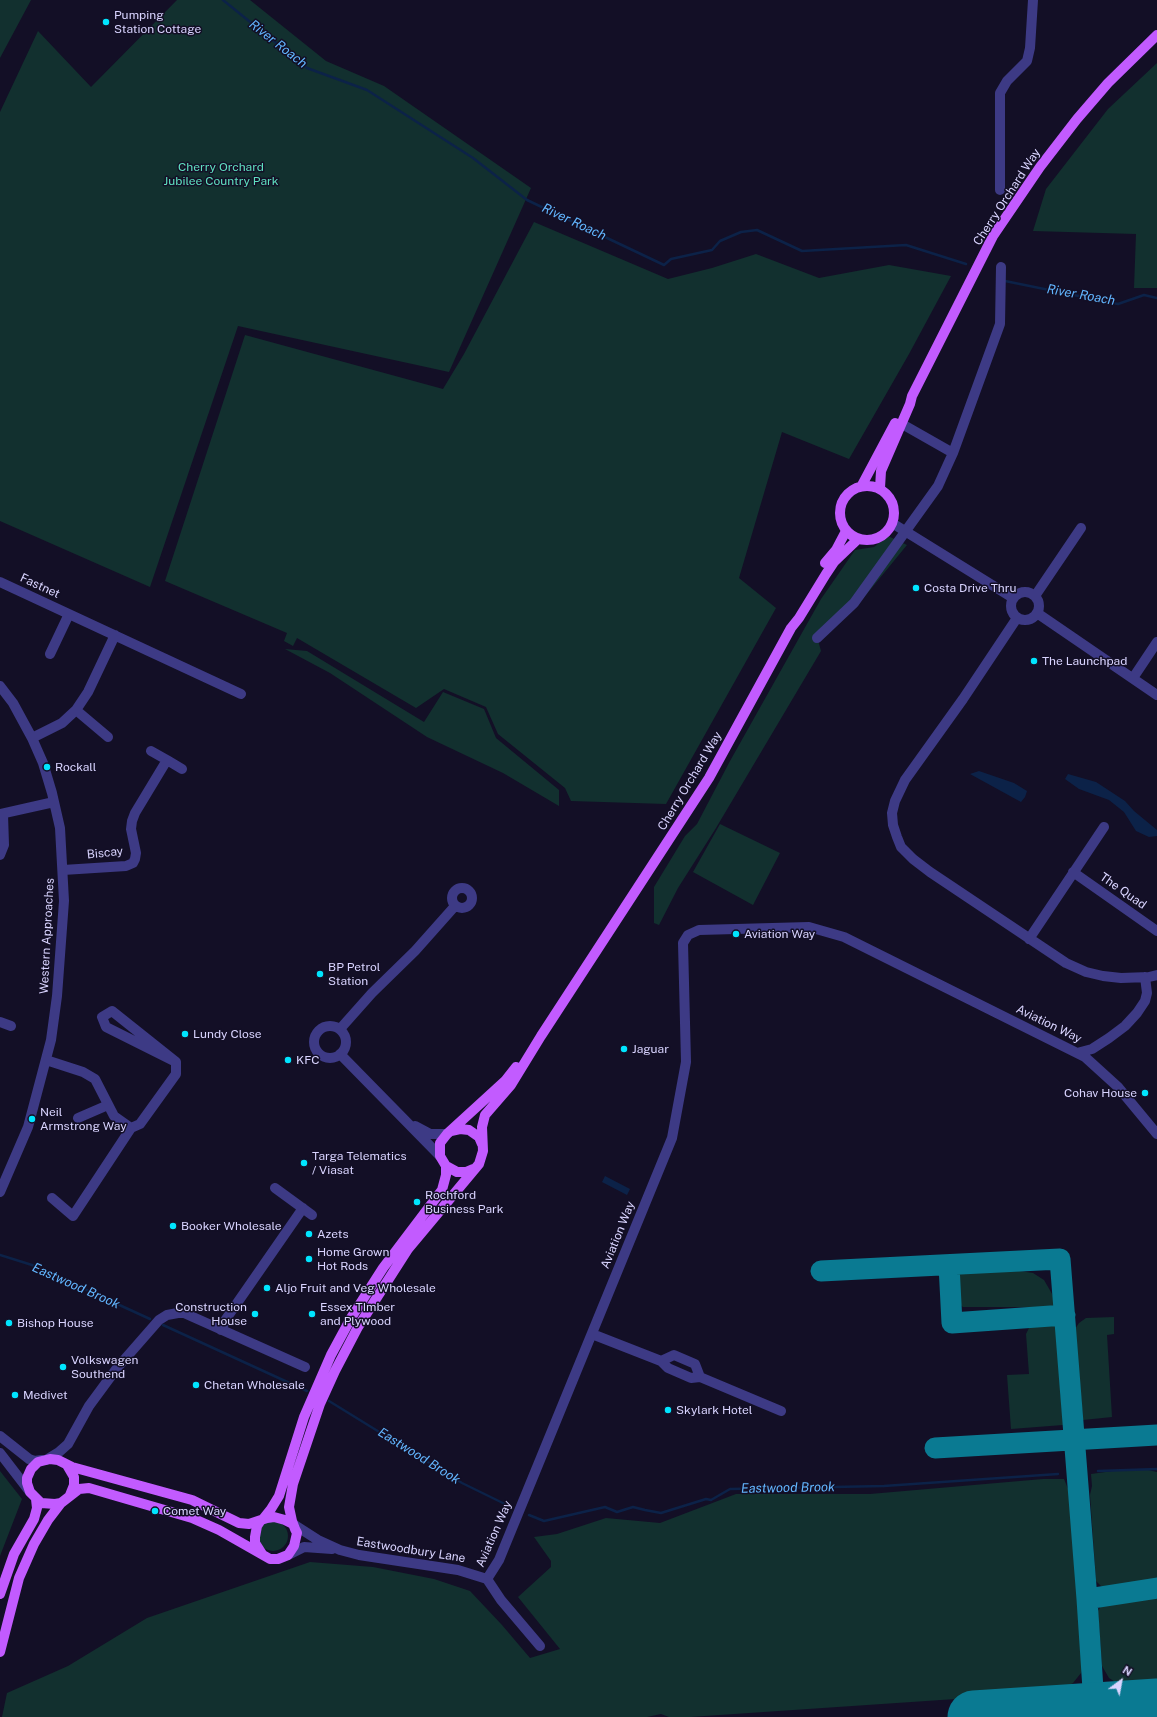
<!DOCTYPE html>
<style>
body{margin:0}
#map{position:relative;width:1157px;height:1717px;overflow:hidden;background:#130f26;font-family:"Public Sans",sans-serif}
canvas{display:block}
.north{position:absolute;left:1101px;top:1661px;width:40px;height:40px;-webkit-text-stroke:3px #130f26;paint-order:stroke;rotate:32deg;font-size:11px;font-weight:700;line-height:16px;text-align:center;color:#d9d4ff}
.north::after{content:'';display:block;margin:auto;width:14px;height:18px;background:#d9d4ff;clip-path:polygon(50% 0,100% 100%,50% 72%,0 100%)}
</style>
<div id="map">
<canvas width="1157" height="1717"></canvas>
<div class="north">N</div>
</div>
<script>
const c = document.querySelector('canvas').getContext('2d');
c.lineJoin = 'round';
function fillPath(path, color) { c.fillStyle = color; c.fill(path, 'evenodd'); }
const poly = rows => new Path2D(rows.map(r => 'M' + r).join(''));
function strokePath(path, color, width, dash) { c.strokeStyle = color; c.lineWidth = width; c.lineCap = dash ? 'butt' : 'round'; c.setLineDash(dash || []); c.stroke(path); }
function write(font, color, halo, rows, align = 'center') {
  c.font = font + ' "Public Sans",sans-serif'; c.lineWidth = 3; c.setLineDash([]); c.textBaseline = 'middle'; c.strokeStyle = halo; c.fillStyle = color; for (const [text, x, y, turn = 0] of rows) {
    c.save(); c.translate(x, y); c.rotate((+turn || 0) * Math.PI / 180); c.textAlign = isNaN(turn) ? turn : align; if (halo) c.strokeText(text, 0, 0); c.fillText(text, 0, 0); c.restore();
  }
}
fillPath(poly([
 [0,0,31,0,0,58],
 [177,0,250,0,326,61,384,86,531,188,449,372,238,326,150,587,0,521,0,112,38,31,91,87],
 [1157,63,1157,288,1134,288,1136,234,1033,231,1046,189,1108,109],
 [534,222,668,279,712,268,756,254,819,278,889,265,951,276,909,354,849,459,782,432,739,578,776,608,666,804,571,801,565,788,498,734,486,707,444,689,416,708,297,638,293,646,284,641,287,633,165,581,245,335,443,389,464,354],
 [888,536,907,545,861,601,816,633,821,651,716,828,678,888,659,925,654,923,654,887,685,836,697,824,730,761,821,599,855,550,874,547],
 [285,649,307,651,424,722,443,692,484,709,496,738,559,790,559,806,503,773,427,737,330,673],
 [720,824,780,853,753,905,693,872],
 [1020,1271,1033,1273,1044,1280,1055,1299,1055,1307,963,1307,955,1301,954,1278,959,1273],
 [1114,1317,1114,1334,1107,1335,1112,1417,1083,1420,1075,1329,1079,1323,1086,1318],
 [1035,1322,1052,1322,1055,1324,1056,1328,1063,1425,1011,1429,1007,1375,1029,1374,1026,1334,1029,1328],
 [1127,1469,1144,1469,1157,1472,1157,1584,1110,1591,1103,1588,1096,1581,1090,1495,1092,1486,1091,1474],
 [0,1471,22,1499,0,1556],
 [1043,1479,1064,1479,1071,1496,1083,1666,1081,1673,1073,1683,1059,1692,690,1717,669,1717,661,1714,647,1717,2,1717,7,1693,68,1666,147,1618,310,1562,373,1567,434,1579,470,1591,502,1625,530,1658,560,1649,518,1597,551,1567,551,1561,534,1537,557,1534,606,1518,660,1523,736,1494,870,1494],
 '258 1536a15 15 0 1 1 30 0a15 15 0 1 1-30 0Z',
 [1157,1592,1157,1687,1131,1689,1123,1687,1109,1678,1102,1666,1098,1611,1102,1604,1108,1600]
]), '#12302f');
fillPath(poly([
 [979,771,1014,783,1027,791,1025,797,1021,802,970,774],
 [1068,774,1096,782,1125,801,1134,811,1157,830,1157,836,1149,837,1136,831,1124,812,1109,800,1079,789,1065,779],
 [605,1176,630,1189,627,1195,602,1182]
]), '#0c2248');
strokePath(poly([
 [223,0,307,68,367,90,473,158,527,200,664,265,671,259,712,250,720,241,741,232,757,230,802,251,906,245,966,264],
 [1005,281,1118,304,1144,295,1157,298],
 [0,1255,32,1265,150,1319],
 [163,1325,307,1391],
 [329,1401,462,1483,511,1507],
 [1098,1471,1157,1469],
 [529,1515,544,1521,605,1507,617,1512,633,1507,645,1510,661,1513,706,1499,711,1500,730,1489,884,1486,1058,1474]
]), '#0c2248', 2.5);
strokePath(poly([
 [949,1265,952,1323,1065,1315],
 [821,1271,1060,1259,1087,1599,1093,1689,1097,1698,1106,1705,1118,1707],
 [935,1448,1157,1435],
 [1087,1599,1157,1588],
 [1069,1711,1085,1702,1089,1698,1093,1689],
 [1032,1713,1038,1717]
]), '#0a7a92', 21);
strokePath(poly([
 [974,1717,1157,1705]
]), '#0a7a92', 53);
strokePath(poly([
 [1000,190,1000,93,1007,81,1027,61,1030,48,1033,0],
 [902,424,953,453,1000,324,1001,267],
 [892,523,1013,598],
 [0,582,241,694],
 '1011 606a14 14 0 1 1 28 0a14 14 0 1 1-28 0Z',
 [1035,596,1081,528],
 [1037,613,1157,695],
 [1017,618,963,699,905,780,895,801,892,813,893,825,897,837,901,847,913,859,930,872,1066,963,1086,972,1103,976,1121,978,1149,977,1157,975],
 [817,638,854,603,938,486,953,453],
 [50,654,69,614],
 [1133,678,1157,642],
 [0,686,13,703,32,738,43,763,52,793,60,828,64,901,57,996,51,1040,28,1127,0,1192],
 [76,710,108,737],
 [32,738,62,723,76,710,88,692,115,635],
 [167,760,182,769],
 [0,814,54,802],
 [0,855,4,845,3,814],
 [63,870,126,866,133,863,135,859,136,853,131,829,132,821,135,813,167,760,151,751],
 [1073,872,1157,931],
 '452 898a10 10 0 1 1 20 0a10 10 0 1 1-20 0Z',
 [1029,939,1104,827],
 [0,1022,11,1026],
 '314 1042a16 16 0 1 1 32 0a16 16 0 1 1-32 0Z',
 [340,1029,372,993,415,951,455,906],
 [1077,1053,1092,1049,1109,1038,1125,1026,1137,1013,1145,1001,1147,993,1145,977],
 [340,1054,440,1156],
 [46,1060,83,1072,95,1079,114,1116,131,1128],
 [78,1118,108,1105],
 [415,1126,430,1134,447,1134],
 [275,1188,312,1215],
 [52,1198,73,1216,131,1128,140,1124,176,1074,176,1062,112,1011,102,1017,106,1027,176,1062],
 [221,1330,226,1319,303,1208],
 [592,1334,661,1361,668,1368,691,1378,700,1377,781,1411],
 [661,1361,674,1355,695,1364,700,1377],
 [0,1436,29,1459,34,1461,42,1460],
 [0,1453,30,1492],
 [46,1460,59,1452,68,1444,89,1406,117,1368,159,1320,167,1315,178,1313,184,1313,305,1367],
 [293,1524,318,1540,340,1550,359,1555,458,1570,487,1579,501,1600,540,1646],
 [288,1555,304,1547,332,1549],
 [487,1579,499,1560,672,1138,686,1062,683,943,688,935,699,930,809,927,844,937,1085,1057,1118,1087,1157,1134]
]), '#3d3a85', 10);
strokePath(poly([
 [862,485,895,423],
 '840 513a27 27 0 1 1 54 0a27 27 0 1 1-54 0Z',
 [880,488,881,471,910,404,912,396,993,236,1040,167,1077,119,1108,83,1157,35],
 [825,563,836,550,846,531],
 [451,1131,460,1129,469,1130,479,1137,482,1144],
 [473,1169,466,1172,457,1172,446,1166,440,1156,440,1143,447,1134,505,1081,516,1067],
 [67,1465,74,1477,74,1485,70,1495],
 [263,1519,271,1509,279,1496,304,1417,331,1355,351,1318,383,1268,442,1190,446,1175,446,1166],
 [261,1520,257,1526,255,1537,255,1543,262,1554],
 [293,1524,285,1520,274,1517,267,1518,249,1524,239,1523,192,1500,72,1467,58,1460,50,1459,38,1462,31,1469,27,1478,27,1483,30,1492,41,1503,55,1504,61,1503,79,1489,89,1488,192,1518,219,1530,270,1559,278,1559,288,1555,294,1546,297,1533,295,1529,292,1521,289,1507,293,1484,320,1404,335,1371,358,1327,408,1249,479,1164,483,1151,482,1127,485,1115,511,1085,541,1036,709,778,791,628,799,618,826,574,834,562,858,539],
 [0,1594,14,1554,34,1519,37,1508,36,1499],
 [0,1652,19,1578,34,1544,48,1520,61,1503]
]), '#c25bff', 10);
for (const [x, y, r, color] of [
 [106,22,4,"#00e5ff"],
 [916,588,4,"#00e5ff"],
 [1034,661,4,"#00e5ff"],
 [47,767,4,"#00e5ff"],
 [736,934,4,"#00e5ff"],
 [320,974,4,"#00e5ff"],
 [185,1034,4,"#00e5ff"],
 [624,1049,4,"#00e5ff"],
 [288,1060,4,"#00e5ff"],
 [1145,1093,4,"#00e5ff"],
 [32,1119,4,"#00e5ff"],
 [304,1163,4,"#00e5ff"],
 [417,1202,4,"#00e5ff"],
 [173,1226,4,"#00e5ff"],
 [309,1234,4,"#00e5ff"],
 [309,1259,4,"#00e5ff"],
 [267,1288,4,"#00e5ff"],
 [255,1314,4,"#00e5ff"],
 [312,1314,4,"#00e5ff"],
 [9,1323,4,"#00e5ff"],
 [63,1367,4,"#00e5ff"],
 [196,1385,4,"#00e5ff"],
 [15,1395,4,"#00e5ff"],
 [668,1410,4,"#00e5ff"],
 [155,1511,4,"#00e5ff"]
]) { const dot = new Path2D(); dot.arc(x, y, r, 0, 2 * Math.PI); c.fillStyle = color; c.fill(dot); strokePath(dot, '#130f26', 1.5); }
write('12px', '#d9d4ff', '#130f26', [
 ["Pumping",114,15],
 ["Station Cottage",114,29],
 ["Costa Drive Thru",924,588],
 ["The Launchpad",1042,661],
 ["Rockall",55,767],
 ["Aviation Way",744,934],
 ["BP Petrol",328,967],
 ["Station",328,981],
 ["Lundy Close",193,1034],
 ["Jaguar",632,1049],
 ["KFC",296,1060],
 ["Cohav House",1137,1093,"right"],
 ["Neil",40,1112],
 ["Armstrong Way",40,1126],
 ["Targa Telematics",312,1156],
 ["/ Viasat",312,1170],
 ["Rochford",425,1195],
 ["Business Park",425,1209],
 ["Booker Wholesale",181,1226],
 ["Azets",317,1234],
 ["Home Grown",317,1252],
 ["Hot Rods",317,1266],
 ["Aljo Fruit and Veg Wholesale",275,1288],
 ["Construction",247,1307,"right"],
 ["House",247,1321,"right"],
 ["Essex TImber",320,1307],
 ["and Plywood",320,1321],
 ["Bishop House",17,1323],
 ["Volkswagen",71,1360],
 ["Southend",71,1374],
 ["Chetan Wholesale",204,1385],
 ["Medivet",23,1395],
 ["Skylark Hotel",676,1410],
 ["Comet Way",163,1511]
], 'left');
write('12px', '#5fe0c0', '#130f26', [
 ["Cherry Orchard",221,167],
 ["Jubilee Country Park",221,181]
]);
write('12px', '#d9d4ff', '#130f26', [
 ["Cherry Orchard Way",1007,197,-57],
 ["Fastnet",40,586,25],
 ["Cherry Orchard Way",690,781,-59],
 ["Biscay",105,853,-6],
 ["The Quad",1123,891,35],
 ["Western Approaches",47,936,-87],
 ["Aviation Way",1049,1024,26],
 ["Aviation Way",618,1235,-68],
 ["Aviation Way",494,1534,-66],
 ["Eastwoodbury Lane",411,1550,9]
]);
write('italic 13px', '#62b6ff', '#130f26', [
 ["River Roach",278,44,38],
 ["River Roach",574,222,25],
 ["River Roach",1081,295,10],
 ["Eastwood Brook",76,1286,24],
 ["Eastwood Brook",419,1456,32],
 ["Eastwood Brook",788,1488,-1]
]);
</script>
